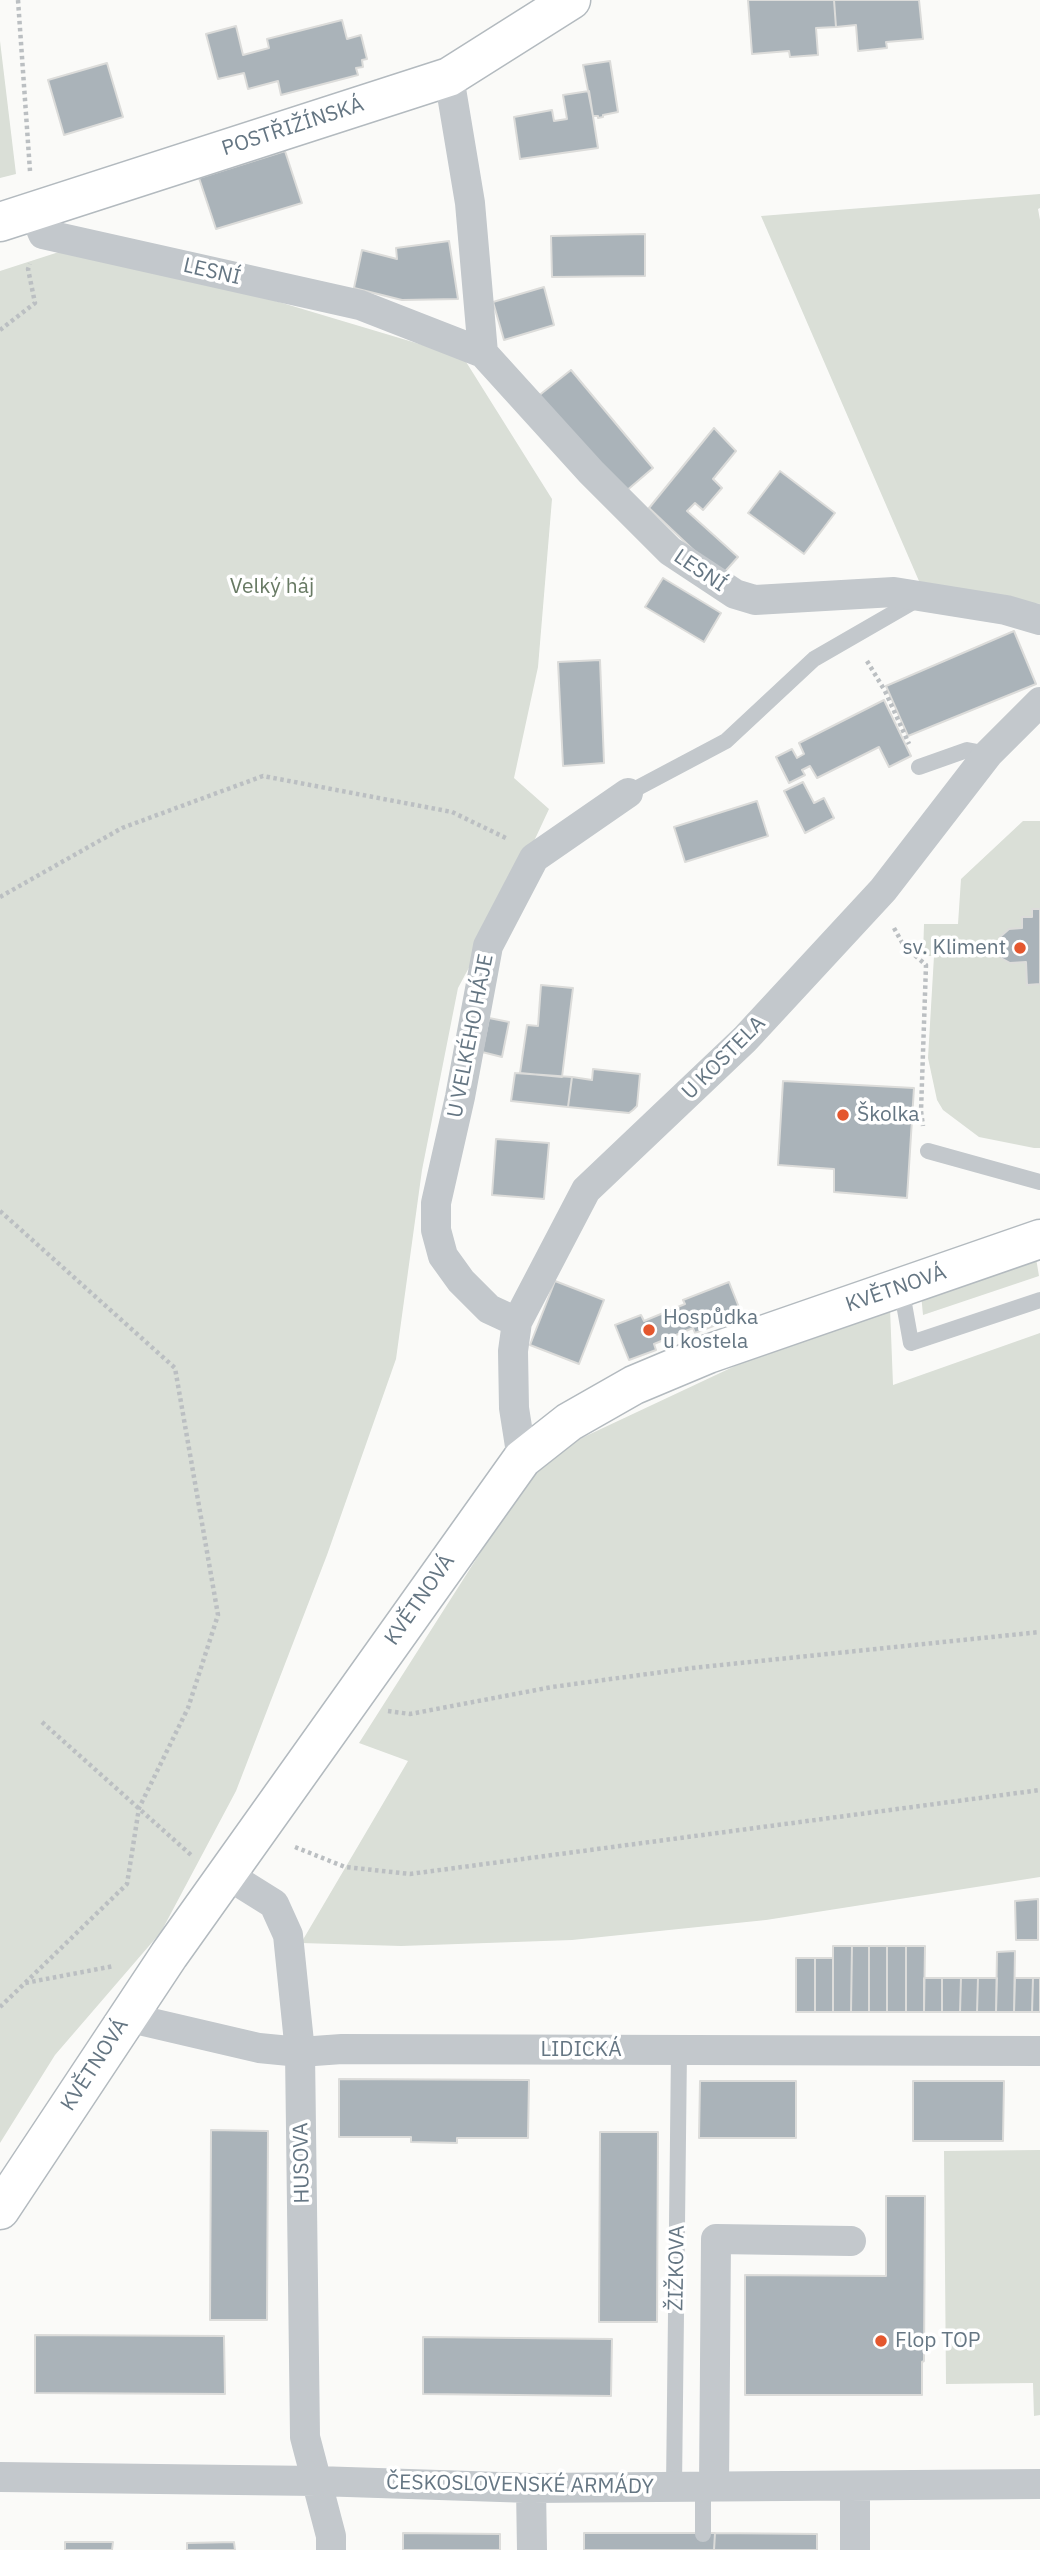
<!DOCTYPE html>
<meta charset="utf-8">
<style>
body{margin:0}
canvas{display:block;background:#fafaf8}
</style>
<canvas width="1040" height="2550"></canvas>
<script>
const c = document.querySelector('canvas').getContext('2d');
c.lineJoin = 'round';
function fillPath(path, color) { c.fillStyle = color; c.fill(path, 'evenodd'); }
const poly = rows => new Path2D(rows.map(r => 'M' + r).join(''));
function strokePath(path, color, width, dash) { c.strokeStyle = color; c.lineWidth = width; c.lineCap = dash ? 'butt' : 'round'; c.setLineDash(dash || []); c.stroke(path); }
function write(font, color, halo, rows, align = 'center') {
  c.font = font + ' "IBM Plex Sans",sans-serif'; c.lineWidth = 7; c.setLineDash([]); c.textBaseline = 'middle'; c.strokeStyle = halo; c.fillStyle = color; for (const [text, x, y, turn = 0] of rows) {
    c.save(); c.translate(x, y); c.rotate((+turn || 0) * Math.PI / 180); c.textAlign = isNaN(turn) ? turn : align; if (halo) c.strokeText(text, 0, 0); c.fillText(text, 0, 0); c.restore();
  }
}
fillPath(poly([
 [0,41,16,174,0,178],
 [1040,194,1040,208,1038,209,1040,220,1040,604,922,588,761,216],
 [62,251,192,276,463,357,552,499,538,667,514,778,549,809,515,882,458,988,422,1170,396,1359,327,1555,236,1791,161,1932,55,2055,0,2143,0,271],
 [1023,821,1040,821,1040,1148,1034,1148,979,1137,943,1110,937,1100,928,1058,934,956,923,956,924,924,958,924,961,879],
 [1036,1258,1039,1276,923,1315,921,1294],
 [890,1308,893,1385,1040,1333,1040,1877,766,1920,572,1940,401,1946,301,1943,408,1761,359,1743,524,1484,554,1451,784,1343],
 [1040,2150,1040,2415,1034,2416,1033,2383,946,2384,944,2151]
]), '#dadfd7');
const building = poly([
 [748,0,834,0,836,27,816,28,818,55,790,57,789,51,752,54,748,0],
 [834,0,919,0,923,39,886,42,887,48,858,51,856,25,836,27,834,0],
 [342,20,347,39,361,35,367,59,362,60,363,67,356,68,358,75,281,95,278,81,248,89,244,73,218,79,206,34,236,26,243,55,269,48,267,39,342,20],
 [610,61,618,112,603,115,603,117,598,118,598,116,593,116,583,65,610,61],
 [107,63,123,117,64,135,48,80,107,63],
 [589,91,598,148,520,159,514,117,552,110,554,121,567,119,563,95,589,91],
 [285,151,302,203,216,229,199,178,285,151],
 [645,234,645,276,552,277,551,236,645,234],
 [449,241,458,299,402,300,354,288,362,250,397,259,396,248,449,241],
 [544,287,554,325,504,340,493,302,544,287],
 [571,370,653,468,625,492,537,397,571,370],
 [714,428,736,451,713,479,722,488,703,510,695,503,687,511,738,557,721,576,649,508,714,428],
 [780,471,835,513,804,554,748,513,780,471],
 [663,578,721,613,704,642,645,607,663,578],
 [1014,631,1036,684,908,736,886,686,1014,631],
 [600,660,604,763,563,766,558,662,600,660],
 [884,700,911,756,889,767,879,747,817,778,810,766,802,770,805,775,789,783,776,757,792,749,797,758,804,754,799,743,884,700],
 [803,782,814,803,824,798,834,818,805,833,784,791,803,782],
 [757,801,768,836,685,862,674,827,757,801],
 [1032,909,1040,909,1040,984,1027,985,1026,962,1010,963,1001,958,1000,937,1009,929,1022,928,1022,917,1032,917,1032,909],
 [541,985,573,988,562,1077,520,1073,527,1025,538,1026,541,985],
 [489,1018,509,1022,502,1057,482,1052,489,1018],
 [593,1069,640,1074,637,1106,633,1110,629,1113,568,1107,572,1077,592,1080,593,1069],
 [515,1073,572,1077,568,1107,511,1101,515,1073],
 [783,1081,914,1088,907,1198,834,1192,834,1169,778,1165,783,1081],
 [496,1139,549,1143,544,1199,492,1195,496,1139],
 [555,1281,604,1300,579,1364,530,1345,555,1281],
 [729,1282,740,1310,727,1315,729,1320,695,1333,693,1328,654,1344,656,1350,629,1360,615,1325,641,1315,644,1321,685,1304,683,1300,729,1282],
 [1038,1899,1038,1940,1016,1940,1015,1901,1038,1899],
 [833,1946,852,1946,851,2012,833,2012,833,1946],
 [852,1946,869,1946,869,2012,851,2012,852,1946],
 [869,1946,887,1946,887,2012,869,2012,869,1946],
 [887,1946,906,1946,906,2012,887,2012,887,1946],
 [906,1946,925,1946,924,2012,906,2012,906,1946],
 [1015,1951,1014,2012,996,2012,997,1952,1015,1951],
 [796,1958,815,1958,815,2012,796,2012,796,1958],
 [815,1958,833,1958,833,2012,815,2012,815,1958],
 [924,1978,942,1978,942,2012,924,2012,924,1978],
 [942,1978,961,1978,960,2012,942,2012,942,1978],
 [961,1978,978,1978,977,2012,960,2012,961,1978],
 [978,1978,997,1978,996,2012,977,2012,978,1978],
 [1015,1978,1033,1978,1032,2012,1014,2012,1015,1978],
 [1033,1978,1040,1978,1040,2012,1032,2012,1033,1978],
 [339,2079,529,2080,528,2138,457,2138,457,2143,411,2142,411,2137,339,2137,339,2079],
 [700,2081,796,2081,796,2138,699,2138,700,2081],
 [913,2081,1004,2081,1003,2141,913,2141,913,2081],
 [211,2130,268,2131,267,2320,210,2320,211,2130],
 [600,2132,658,2132,657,2322,599,2322,600,2132],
 [886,2196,925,2196,924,2361,922,2362,922,2395,745,2395,745,2275,886,2276,886,2196],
 [35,2335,224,2336,225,2394,35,2393,35,2335],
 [423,2337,612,2339,611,2396,423,2394,423,2337],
 [403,2533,500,2534,500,2550,403,2550,403,2533],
 [584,2533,715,2533,714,2550,584,2550,584,2533],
 [715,2533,817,2534,817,2550,714,2550,715,2533],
 [65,2542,113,2542,112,2550,65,2550,65,2542],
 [234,2542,235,2550,187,2550,187,2543,234,2542]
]);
fillPath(building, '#aab3b9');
strokePath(building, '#dcdcda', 2);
const secondary = poly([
 [0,222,449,77,571,0],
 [0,2210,169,1955,522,1459,569,1422,634,1385,708,1354,1040,1239]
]);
strokePath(secondary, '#b3babf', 41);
strokePath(poly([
 [18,0,30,171],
 [0,330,35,303,28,269,30,264],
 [867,661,885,691,909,744],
 [0,897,122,828,263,776,452,812,508,839],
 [894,928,904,946,926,965,921,1111,923,1126],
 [0,1211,175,1368,218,1615,188,1708,139,1808,127,1884,25,1983],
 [388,1711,410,1714,552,1687,692,1668,1040,1632],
 [42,1722,191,1855],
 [295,1847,345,1867,410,1874,1040,1790],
 [0,2007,25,1983,114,1966]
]), '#bbbfc2', 4.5, [3.5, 3.5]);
strokePath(poly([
 [919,767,967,750,988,754],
 [628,793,726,741,814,659,918,599],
 [928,1151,1040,1182],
 [901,1287,911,1343,1040,1300],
 [703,2486,703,2534],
 [674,2487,679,2050]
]), '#c3c8cc', 16);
strokePath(poly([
 [449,77,470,203,483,353],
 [33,210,43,234,360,305,483,353,591,472,670,551,735,594,755,600,894,592,1006,610,1040,620],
 [517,1322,489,1309,461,1281,443,1256,436,1230,436,1203,460,1097,488,946,534,858,628,793],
 [522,1459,514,1408,513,1351,517,1322,586,1190,745,1039,883,890,988,754,1040,702],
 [226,1874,274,1904,288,1935,300,2052,305,2437,331,2536,331,2550],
 [126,2017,259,2048,300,2052,342,2049,1040,2051],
 [0,2477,317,2481,531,2488,1040,2484],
 [714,2486,716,2239,851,2241],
 [531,2488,532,2550],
 [855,2550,855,2486]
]), '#c3c8cc', 30);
strokePath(secondary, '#fff', 38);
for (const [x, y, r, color] of [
 [1020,948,7,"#e4572e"],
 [843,1115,7,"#e4572e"],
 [649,1330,7,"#e4572e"],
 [881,2341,7,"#e4572e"]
]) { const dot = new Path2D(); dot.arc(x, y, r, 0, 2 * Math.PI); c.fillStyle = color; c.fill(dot); strokePath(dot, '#fff', 2.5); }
write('21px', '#657683', '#fff', [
 ["POSTŘIŽÍNSKÁ",293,127,-18],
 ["LESNÍ",212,272,13],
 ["LESNÍ",700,571,34],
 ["U VELKÉHO HÁJE",471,1036,-79],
 ["U KOSTELA",724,1058,-45],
 ["KVĚTNOVÁ",896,1289,-19],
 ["KVĚTNOVÁ",420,1600,-55],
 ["LIDICKÁ",581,2050],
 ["KVĚTNOVÁ",95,2065,-57],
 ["HUSOVA",302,2163,-91],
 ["ŽIŽKOVA",677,2268,-89],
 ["ČESKOSLOVENSKÉ ARMÁDY",520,2485,1]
]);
write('21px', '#687a64', '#fff', [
 ["Velký háj",272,587]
]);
write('21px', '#657683', '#fff', [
 ["sv. Kliment",1006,948,"right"],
 ["Školka",857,1115],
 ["Hospůdka",663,1318],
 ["u kostela",663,1342],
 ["Flop TOP",895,2341]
], 'left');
</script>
